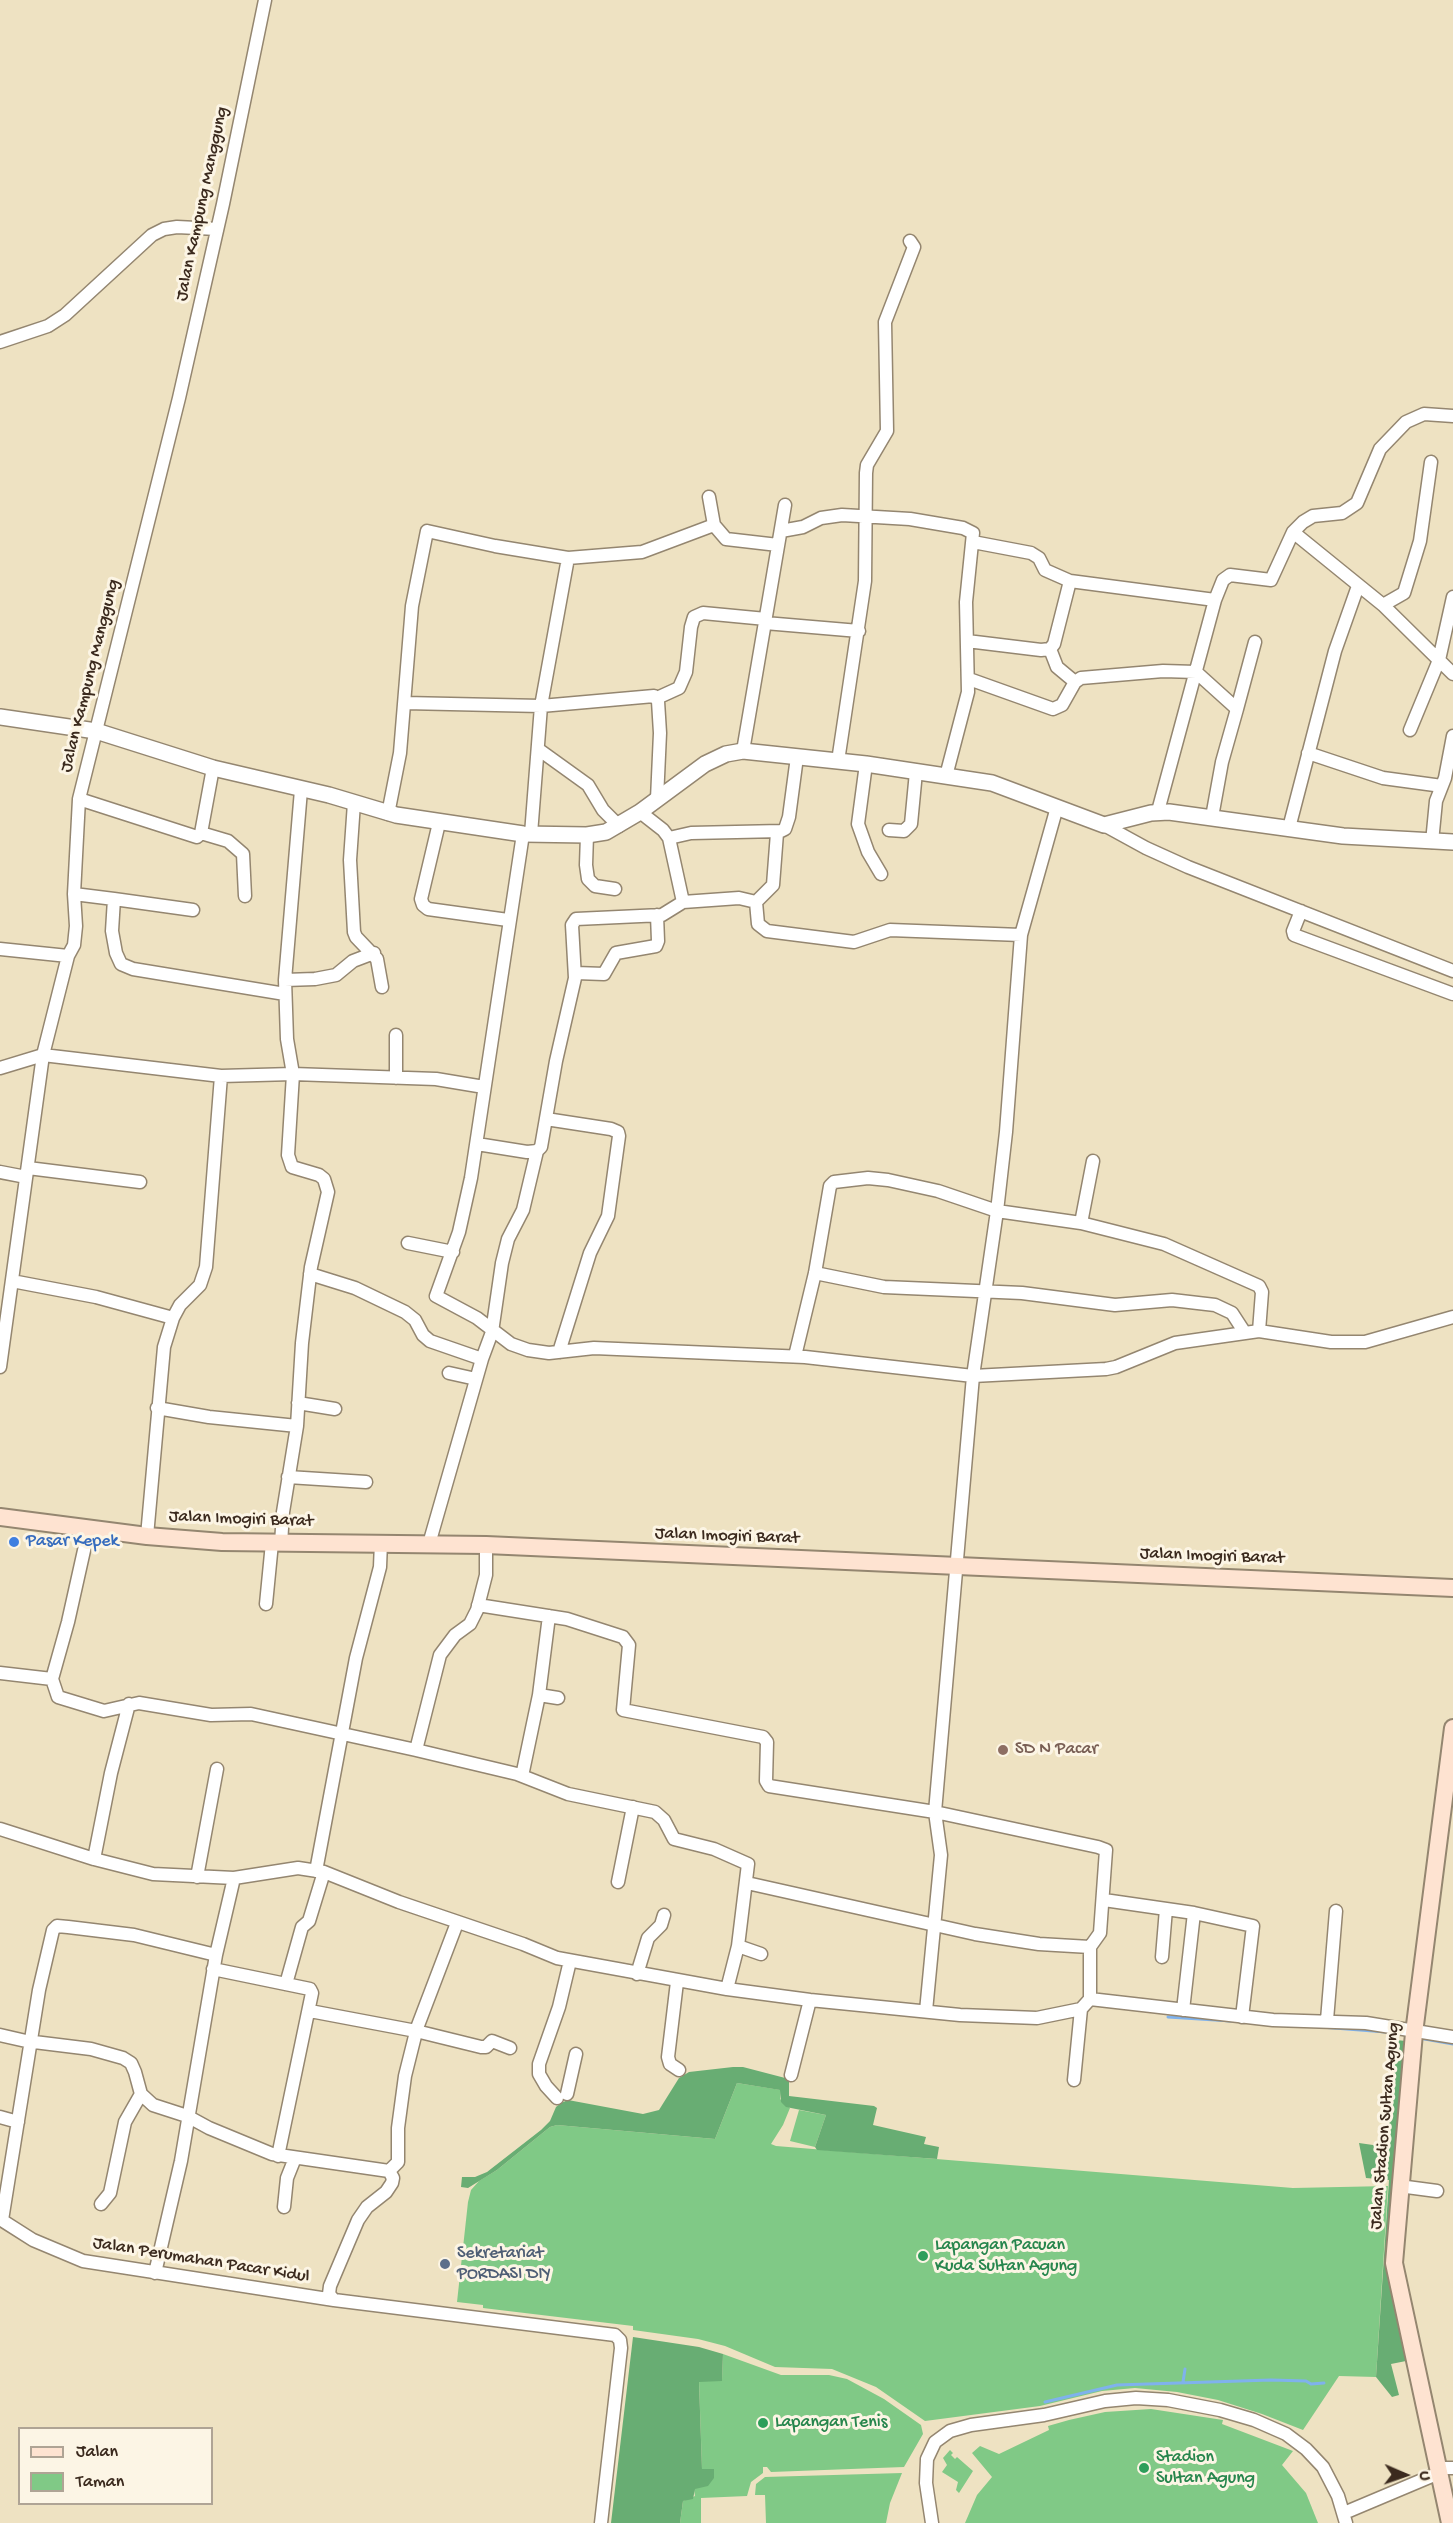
<!DOCTYPE html>
<style>
body{margin:0}
#map{position:relative;width:1453px;height:2523px;overflow:hidden;background:#eee2c2;font-family:"Gochi Hand",sans-serif}
canvas{display:block}
.legend{position:absolute;left:18px;top:2427px;width:195px;height:78px;box-sizing:border-box;background:#fcf5e5;border:2px solid #afa495;margin:0;padding:8px 10px;list-style:none;font-size:18px;color:#3b2a1e}
.legend li{display:flex;align-items:center;gap:12px;height:30px}
.legend b{width:30px;border:2px solid #afa495}
.north{position:absolute;left:1375px;top:2445px;width:60px;height:60px;-webkit-text-stroke:4px #fcf5e5;paint-order:stroke;rotate:92deg;font-size:16px;font-weight:700;line-height:24px;text-align:center;color:#3b2a1e}
.north::after{content:'';display:block;margin:auto;width:21px;height:27px;background:#3b2a1e;clip-path:polygon(50% 0,100% 100%,50% 72%,0 100%)}
</style>
<div id="map">
<canvas width="1453" height="2523"></canvas>
<ul class="legend">
<li><b style="height:8px;background:#fee3d1"></b>Jalan</li>
<li><b style="height:16px;background:#80c986"></b>Taman</li>
</ul>
<div class="north">U</div>
</div>
<script>
const c = document.querySelector('canvas').getContext('2d');
c.lineJoin = 'round';
function fillPath(path, color) { c.fillStyle = color; c.fill(path, 'evenodd'); }
const poly = rows => new Path2D(rows.map(r => 'M' + r).join(''));
function strokePath(path, color, width, dash) { c.strokeStyle = color; c.lineWidth = width; c.lineCap = dash ? 'butt' : 'round'; c.setLineDash(dash || []); c.stroke(path); }
function write(font, color, halo, rows, align = 'center') {
  c.font = font + ' "Gochi Hand",sans-serif'; c.lineWidth = 6; c.setLineDash([]); c.textBaseline = 'middle'; c.strokeStyle = halo; c.fillStyle = color; for (const [text, x, y, turn = 0] of rows) {
    c.save(); c.translate(x, y); c.rotate((+turn || 0) * Math.PI / 180); c.textAlign = isNaN(turn) ? turn : align; if (halo) c.strokeText(text, 0, 0); c.fillText(text, 0, 0); c.restore();
  }
}
fillPath(poly([
 [737,2083,781,2090,780,2099,790,2108,783,2125,771,2144,776,2146,1293,2188,1388,2186,1376,2377,1339,2376,1303,2430,1262,2414,1218,2400,1177,2392,1135,2388,1102,2391,1040,2406,925,2421,876,2387,832,2369,775,2367,725,2346,698,2339,633,2330,633,2326,483,2308,483,2305,457,2302,468,2202,471,2190,479,2181,497,2170,550,2127,557,2125,715,2139],
 [799,2110,826,2115,815,2147,790,2141],
 [723,2354,781,2375,829,2375,847,2379,884,2399,921,2425,923,2434,904,2467,771,2472,767,2467,763,2467,763,2473,751,2482,747,2496,701,2498,701,2523,680,2523,683,2501,695,2496,694,2489,702,2469,699,2381,722,2380],
 [1151,2409,1223,2420,1222,2424,1293,2451,1282,2465,1306,2493,1318,2523,965,2523,977,2495,992,2477,972,2453,980,2446,999,2454,1049,2430,1048,2426,1069,2420,1105,2412],
 [950,2450,953,2453,951,2455,955,2459,957,2457,973,2471,959,2493,956,2490,958,2482,942,2472,947,2465,943,2458],
 [902,2473,890,2503,886,2523,766,2523,765,2495,755,2495,756,2484,765,2477]
]), '#80c986');
fillPath(poly([
 [1396,2040,1406,2041,1388,2261,1406,2361,1391,2364,1399,2395,1392,2397,1376,2377,1389,2180,1366,2178,1359,2143,1387,2147],
 [733,2067,743,2067,789,2079,789,2096,874,2106,877,2108,873,2125,926,2137,924,2144,939,2147,937,2159,817,2150,815,2147,826,2115,786,2107,781,2102,780,2090,737,2083,715,2139,557,2125,550,2127,497,2170,468,2188,461,2187,462,2177,475,2177,487,2172,541,2130,550,2121,556,2107,561,2103,568,2100,643,2114,659,2110,679,2078,689,2072],
 [633,2337,699,2347,723,2354,722,2381,699,2382,702,2469,714,2469,714,2478,708,2486,695,2489,693,2499,683,2501,680,2523,611,2523]
]), '#68ad73');
strokePath(poly([
 [1168,2017,1231,2021],
 [1321,2027,1386,2032],
 [1419,2038,1453,2044],
 [1183,2382,1185,2369],
 [1045,2402,1117,2385,1271,2380,1306,2381,1311,2384,1324,2383]
]), '#7fb2ec', 3);
const minor = poly([
 [0,342,48,326,65,315,152,235,164,229,177,227,217,229],
 [709,497,714,525,726,539,778,545],
 [781,531,803,527,821,518,842,515,910,519,963,528,973,533,966,602,968,692,946,776],
 [1293,532,1383,605,1453,674],
 [973,542,1031,553,1039,558,1045,570,1070,581],
 [1383,605,1404,593,1420,541,1431,462],
 [765,623,859,631],
 [967,641,1041,650,1050,649,1054,644,1070,581,1215,600],
 [1050,649,1057,667,1075,682],
 [969,679,1053,709,1062,705,1075,682,1081,678,1163,671,1196,672,1237,709,1222,762,1212,817],
 [657,698,679,688,686,672,691,627,694,617,703,613,766,619],
 [405,703,541,706,654,696,658,701,660,733,657,799],
 [1237,709,1255,642],
 [1410,730,1439,660,1453,597],
 [538,749,588,785,603,810,619,826],
 [743,751,785,505],
 [1308,753,1383,778,1442,786],
 [838,761,865,581,866,473,867,465,887,431,885,322,914,247,910,241],
 [866,764,858,824,868,852,881,874],
 [79,799,197,837,201,833,213,768],
 [354,803,350,860,354,932,356,937,377,959,382,987],
 [1158,811,1215,600,1223,580,1230,575,1271,580,1293,532,1303,522,1313,516,1342,513,1357,503,1380,449,1406,422,1424,414,1453,416],
 [640,812,663,830,669,838,683,902],
 [388,814,400,753,412,606,427,531,495,546,568,558,642,552,714,525],
 [439,823,421,899,423,905,428,909,508,920],
 [1104,825,1146,848,1188,867,1453,971],
 [1289,828,1335,651,1358,586],
 [889,830,904,831,911,824,916,772],
 [201,833,228,841,243,854,245,896],
 [523,834,471,1178,459,1232,436,1296,477,1318,511,1344,528,1350,549,1353,594,1348,805,1357,973,1376,1106,1369,1116,1367,1175,1343,1259,1331,1331,1342,1365,1342,1453,1317],
 [531,834,541,706,568,558],
 [587,835,586,865,588,879,595,886,615,889],
 [669,838,691,833,781,831,785,829,789,817,797,757],
 [1432,842,1436,801,1445,778,1453,736],
 [74,894,114,899,112,931,116,953,121,964,133,969,285,994],
 [114,899,193,910],
 [756,902,773,885,777,833],
 [1301,911,1293,931,1294,935,1453,994],
 [0,949,68,956],
 [576,973,604,974,616,953,656,946,658,941,657,915],
 [285,980,315,979,336,975,353,961,374,953],
 [396,1035,396,1078],
 [0,1068,43,1055,221,1076,293,1074,379,1077,436,1079,484,1087],
 [546,1119,611,1129,618,1132,619,1136,608,1216,590,1253,559,1352],
 [477,1144,527,1152,537,1151,541,1147,556,1061,575,978,572,925,576,919,662,915,683,902,739,898,756,902,758,924,767,931,854,942,890,930,1021,935],
 [28,1168,140,1182],
 [0,1172,26,1177],
 [1081,1223,1093,1161],
 [408,1243,453,1252],
 [815,1273,884,1287,1022,1293,1115,1305,1172,1300,1215,1305,1232,1313,1245,1333],
 [310,1274,355,1288,405,1312,415,1320,423,1335,430,1341,482,1359],
 [12,1281,96,1297,173,1318],
 [795,1356,815,1273,830,1186,834,1182,868,1178,888,1180,938,1191,997,1211,1081,1223,1164,1244,1259,1286,1262,1292,1259,1331],
 [0,1367,43,1055,68,956,74,945,76,926,74,894,79,799,179,398,223,204,265,0],
 [449,1373,476,1379],
 [298,1403,335,1409],
 [157,1408,209,1417,297,1426],
 [288,1477,366,1482],
 [89,1528,68,1622,52,1679,58,1697,104,1711,139,1703,211,1715,251,1714,416,1750],
 [147,1536,164,1347,173,1318,180,1305,200,1285,206,1267,221,1076],
 [281,1544,283,1512,297,1426,302,1343,311,1267,328,1192,324,1179,319,1175,292,1167,288,1155,293,1074,287,1039,285,980,301,790],
 [429,1544,482,1359,492,1332,502,1263,508,1239,523,1210,537,1151],
 [486,1545,486,1575,477,1610,470,1624,455,1635,440,1655,416,1750,517,1774,568,1794,655,1812,664,1820,674,1839,714,1849,748,1864,738,1946,727,1989],
 [266,1604,272,1543],
 [478,1605,567,1619,623,1637,629,1645,623,1710,763,1737,767,1742,766,1781,769,1786,935,1812,1098,1847,1106,1850,1100,1933,1090,1947,1090,1999],
 [549,1616,539,1695,558,1698],
 [0,1673,52,1679],
 [522,1776,539,1695],
 [0,1829,94,1859,153,1874,234,1878,298,1868,324,1872,399,1902,523,1944,557,1958,727,1989,810,2000,960,2015,1037,2018,1081,2009,1090,1999,1273,2020,1366,2023,1453,2037],
 [94,1859,111,1773,129,1704],
 [316,1871,356,1658,380,1567,381,1542],
 [197,1877,217,1769],
 [618,1882,633,1807],
 [747,1883,975,1934,1039,1944,1090,1947],
 [1104,1900,1194,1913,1253,1926,1242,2017],
 [738,1946,761,1954],
 [1162,1957,1166,1909],
 [213,1969,310,1989,312,1993,278,2156],
 [637,1974,648,1938,661,1925,664,1915],
 [677,1982,668,2057,670,2064,679,2070],
 [286,1984,302,1927,309,1921,324,1872],
 [1183,2010,1194,1913],
 [310,2011,416,2031,481,2047,486,2047,492,2041,510,2048],
 [926,2011,941,1855,935,1812,973,1376,997,1211,1006,1132,1021,935,1057,807],
 [1327,2020,1336,1911],
 [0,2035,26,2041,91,2049,123,2058,131,2063,135,2072,141,2094,153,2105,187,2116,209,2128,272,2154,389,2171],
 [791,2075,810,2000],
 [1074,2080,1081,2009],
 [567,2094,576,2054],
 [557,2098,546,2086,539,2074,539,2064,559,2007,570,1961],
 [0,2117,18,2122],
 [1399,2186,1437,2191],
 [101,2204,110,2193,125,2122,141,2094],
 [284,2207,287,2178,295,2158],
 [0,2219,33,2240,83,2261,334,2300,615,2335,620,2340,621,2348,601,2523],
 [2,2220,39,1990,53,1930,57,1926,68,1927,134,1935,216,1955],
 [155,2273,181,2161,216,1955,234,1878],
 [334,2300,329,2294,330,2286,358,2220,367,2207,386,2192,392,2183,393,2178,389,2171,398,2162,398,2128,405,2076,417,2028,457,1923],
 [1438,2468,1453,2468],
 [1344,2513,1439,2473],
 [932,2523,926,2483,927,2459,935,2442,950,2431,971,2425,1044,2415,1105,2401,1136,2398,1168,2400,1220,2410,1254,2420,1286,2434,1306,2449,1323,2467,1338,2496,1346,2523]
]);
const tertiary = poly([
 [0,717,96,731,213,768,329,795,396,815,523,834,587,835,606,832,640,812,705,764,726,754,743,751,866,764,992,783,1104,825,1151,813,1169,812,1343,836,1453,842]
]);
const secondary = poly([
 [0,1517,147,1536,222,1542,486,1545,1453,1588],
 [1450,2523,1394,2263,1414,2033,1453,1728]
]);
strokePath(minor, '#948670', 15);
strokePath(tertiary, '#948670', 18);
strokePath(secondary, '#948670', 20);
strokePath(minor, '#fff', 12);
strokePath(tertiary, '#fff', 15);
strokePath(secondary, '#fee3d1', 16);
for (const [x, y, r, color] of [
 [14,1542,6,"#3f7fe0"],
 [1003,1750,6,"#8d6e63"],
 [923,2256,6,"#2e9e5b"],
 [445,2264,6,"#5c6f8a"],
 [763,2423,6,"#2e9e5b"],
 [1144,2468,6,"#2e9e5b"]
]) { const dot = new Path2D(); dot.arc(x, y, r, 0, 2 * Math.PI); c.fillStyle = color; c.fill(dot); strokePath(dot, '#fcf5e5', 2); }
write('18px', '#3b2a1e', '#fcf5e5', [
 ["Jalan Kampung Manggung",203,204,-78],
 ["Jalan Kampung Manggung",91,676,-76],
 ["Jalan Imogiri Barat",241,1520,2],
 ["Jalan Imogiri Barat",727,1537,2],
 ["Jalan Imogiri Barat",1212,1557,2],
 ["Jalan Stadion Sultan Agung",1386,2126,-85],
 ["Jalan Perumahan Pacar Kidul",201,2261,9]
]);
write('18px', '#366cbe', '#fcf5e5', [
 ["Pasar Kepek",26,1542]
], 'left');
write('18px', '#785e54', '#fcf5e5', [
 ["SD N Pacar",1015,1750]
], 'left');
write('18px', '#27864d', '#fcf5e5', [
 ["Lapangan Pacuan",935,2246],
 ["Kuda Sultan Agung",935,2267],
 ["Lapangan Tenis",775,2423],
 ["Stadion",1156,2458],
 ["Sultan Agung",1156,2479]
], 'left');
write('18px', '#4e5e75', '#fcf5e5', [
 ["Sekretariat",457,2254],
 ["PORDASI DIY",457,2275]
], 'left');
</script>
